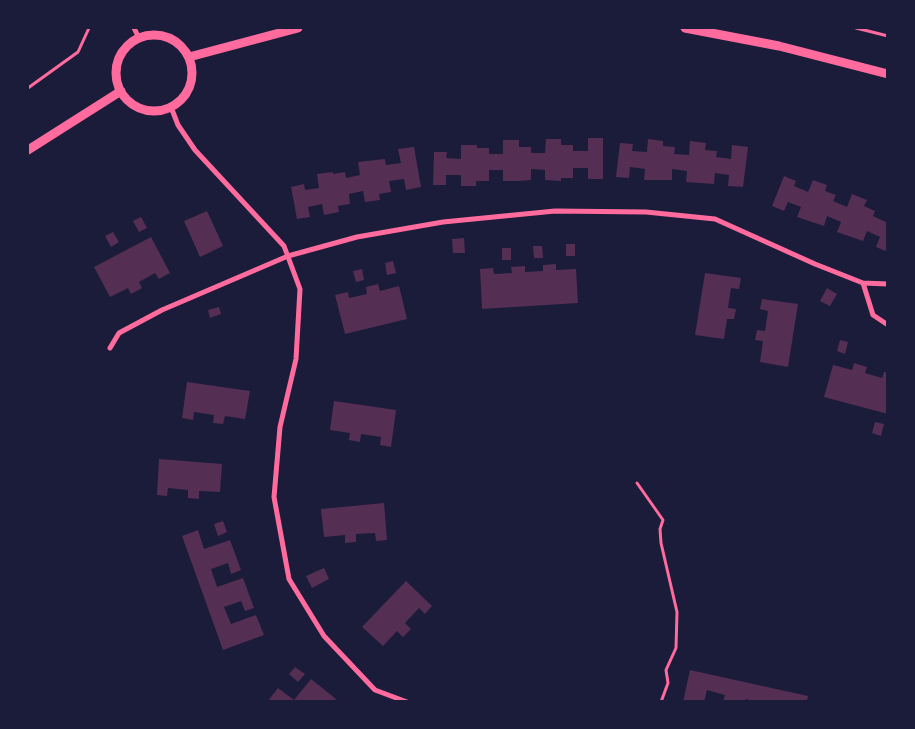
<!DOCTYPE html>
<style>
body{margin:0}
#map{position:relative;width:915px;height:729px;overflow:hidden;background:#1b1b3a;font-family:Overpass,sans-serif}
canvas{display:block}
.frame{position:absolute;inset:0;border:29px solid #1b1b3a;pointer-events:none}
</style>
<div id="map">
<canvas width="915" height="729"></canvas>
<div class="frame"></div>
</div>
<script>
const c = document.querySelector('canvas').getContext('2d');
c.lineJoin = 'round';
function fillPath(path, color) { c.fillStyle = color; c.fill(path, 'evenodd'); }
const poly = rows => new Path2D(rows.map(r => 'M' + r).join(''));
function strokePath(path, color, width, dash) { c.strokeStyle = color; c.lineWidth = width; c.lineCap = dash ? 'butt' : 'round'; c.setLineDash(dash || []); c.stroke(path); }
fillPath(poly([
 [588,138,603,138,603,179,588,179,588,168,573,168,573,178,561,178,561,181,545,180,545,170,531,169,531,180,519,181,503,181,503,170,489,170,489,181,476,181,476,186,461,186,461,175,446,175,446,185,433,185,434,152,447,152,446,158,461,159,461,145,477,145,477,148,489,148,489,154,503,154,503,140,519,140,519,147,531,147,531,153,545,153,546,139,561,139,561,145,573,145,573,151,588,151],
 [648,139,663,141,663,146,675,147,674,154,689,155,690,141,706,143,705,150,717,151,716,157,731,159,732,145,748,147,743,187,728,186,729,175,715,173,714,184,686,182,687,171,672,169,672,180,644,180,645,169,630,167,629,178,616,177,620,143,633,144,632,151,647,152],
 [414,147,421,187,406,190,404,179,389,181,391,192,379,194,380,200,365,202,363,191,349,194,350,204,338,206,339,212,324,215,322,204,308,207,310,217,297,219,291,187,304,184,305,190,319,188,317,174,333,172,333,174,345,172,346,178,360,175,358,162,385,159,386,165,401,163,398,149],
 [784,176,796,181,794,186,808,192,813,180,827,185,825,191,836,195,833,201,847,207,852,194,867,200,864,206,875,211,873,216,888,223,888,252,876,247,880,237,867,231,863,241,837,232,841,222,827,216,824,226,797,217,801,207,788,202,784,211,772,206],
 [207,211,223,246,200,257,184,221],
 [141,217,147,228,139,232,133,221],
 [113,232,119,242,111,247,105,236],
 [151,237,170,273,159,279,155,273,139,282,142,288,131,294,128,288,110,297,94,267],
 [464,238,465,253,453,253,452,239],
 [566,244,575,244,575,256,566,256],
 [533,246,542,246,543,258,534,258],
 [502,248,511,248,511,260,502,260],
 [393,261,396,273,387,275,385,263],
 [556,264,556,270,576,269,578,303,482,309,480,269,493,268,494,274,512,273,511,267,525,266,525,272,543,271,543,265],
 [362,269,364,280,356,282,353,271],
 [705,273,741,278,739,289,731,288,728,308,736,309,734,319,727,319,724,339,695,335],
 [378,284,380,291,399,286,407,319,345,334,335,295,348,292,349,298,367,294,366,287],
 [827,288,837,294,830,306,820,301],
 [762,299,798,304,788,367,760,362,763,341,755,340,757,330,765,331,768,311,760,309],
 [219,307,221,314,210,318,208,310],
 [840,340,848,342,845,354,837,351],
 [854,363,867,367,865,373,882,378,884,372,888,372,888,414,824,397,833,365,852,370],
 [187,382,250,391,245,419,225,416,223,424,213,423,214,415,194,412,193,420,182,418],
 [334,401,396,410,391,447,380,445,381,437,361,434,360,442,349,440,350,433,330,430],
 [875,422,884,424,881,436,872,433],
 [159,459,222,464,220,492,199,491,199,499,188,498,188,490,168,488,167,496,157,495],
 [384,503,387,540,376,541,375,533,356,534,356,542,345,543,345,535,324,537,321,509],
 [223,521,227,532,218,536,214,524],
 [198,530,204,549,230,540,241,570,231,574,228,563,211,569,217,587,243,578,254,608,245,611,241,601,224,607,231,624,256,615,264,635,223,650,182,536],
 [324,568,329,579,312,588,306,576],
 [406,581,432,606,425,614,419,608,405,623,411,629,403,637,397,631,383,646,362,627],
 [295,667,305,674,298,682,289,674],
 [690,670,808,696,807,702,757,702,746,699,745,702,723,702,725,695,707,690,704,702,683,702],
 [311,679,336,699,334,702,268,701,278,688,294,700]
]), '#542f53');
strokePath(poly([
 [856,28,888,36],
 [28,88,78,52,89,28],
 [637,483,663,520,660,529,661,543,677,612,676,648,666,670,668,683,661,702]
]), '#ff6b9d', 3);
strokePath(poly([
 [134,28,139,38],
 [171,107,178,125,195,150,284,246,300,289,296,359,280,427,274,497,289,579,324,636,375,690,407,702],
 [863,283,873,315,888,325],
 [110,348,119,333,162,310,288,256,357,237,443,222,555,211,646,212,715,219,815,264,863,283,888,284]
]), '#ff6b9d', 5);
strokePath(poly([
 [685,28,779,46,888,74],
 '116 73a38 38 0 1 1 76 0a38 38 0 1 1-76 0Z',
 [189,57,298,28],
 [28,150,121,91]
]), '#ff6b9d', 9);
</script>
